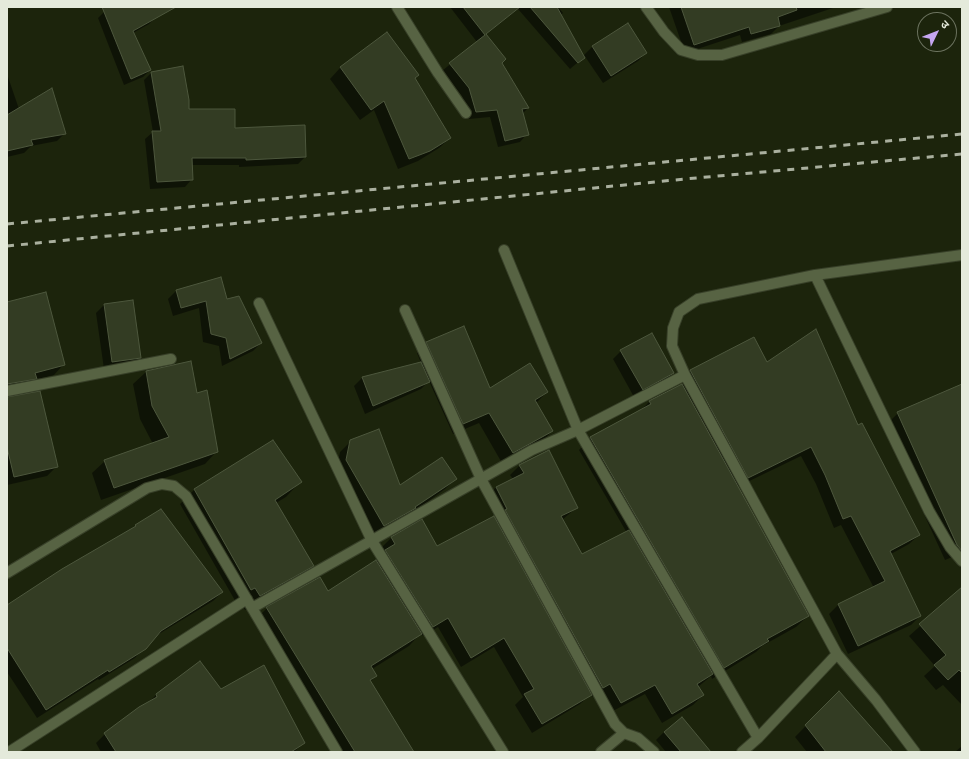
<!DOCTYPE html>
<meta charset="utf-8">
<style>
body{margin:0}
#map{position:relative;width:969px;height:759px;overflow:hidden;background:#1c240c;font-family:Ubuntu,"Noto Sans Devanagari",sans-serif}
canvas{display:block}
.frame{position:absolute;inset:0;border:8px solid #e4eadb;pointer-events:none}
.north{position:absolute;left:917px;top:12px;width:40px;height:40px;box-sizing:border-box;background:#1c240c;border:1px solid #6c735f;border-radius:50%;rotate:47deg;font-size:11px;font-weight:700;line-height:16px;text-align:center;color:#e4eadb}
.north::after{content:'';display:block;margin:auto;width:14px;height:18px;background:#c5a6f0;clip-path:polygon(50% 0,100% 100%,50% 72%,0 100%)}
</style>
<div id="map">
<canvas width="969" height="759"></canvas>
<div class="frame"></div>
<div class="north">उ</div>
</div>
<script>
const c = document.querySelector('canvas').getContext('2d');
c.lineJoin = 'round';
function fillPath(path, color) { c.fillStyle = color; c.fill(path, 'evenodd'); }
const poly = rows => new Path2D(rows.map(r => 'M' + r).join(''));
function strokePath(path, color, width, dash) { c.strokeStyle = color; c.lineWidth = width; c.lineCap = dash ? 'butt' : 'round'; c.setLineDash(dash || []); c.stroke(path); }
fillPath(poly([
 [115,7,150,7,156,17,149,24,133,33,150,70,143,77,124,85,98,18,104,12],
 [450,7,558,7,563,13,560,15,583,58,570,69,518,9,485,35,528,108,522,114,527,134,520,142,498,147,490,117,469,119,462,96,442,71,477,42],
 [669,7,836,7,779,26,771,34,742,42,740,35,685,53],
 [627,24,646,53,638,61,603,83,584,55,592,47],
 [387,33,450,138,439,148,418,161,398,169,374,110,360,120,330,79,340,68],
 [151,73,188,110,305,157,298,164,239,167,239,165,191,165,192,179,185,187,150,189,145,139,153,132,144,80],
 [7,74,19,109,65,133,57,141,31,146,24,153,7,157],
 [220,279,226,300,261,343,253,351,222,366,219,346,203,342,199,308,173,316,168,299,176,291],
 [104,305,140,358,132,366,104,369,96,313],
 [7,308,63,365,54,375,34,380,26,388,7,392],
 [427,343,490,390,547,392,536,403,552,431,542,442,502,463,479,423,453,434,429,381,421,389,365,414,354,386,362,378,421,363,417,353],
 [621,351,673,373,665,381,634,397,613,359],
 [190,362,196,394,217,451,205,464,101,500,92,473,105,461,153,444,140,419,133,384,146,372],
 [767,363,858,426,919,535,909,544,891,554,920,616,911,625,848,654,829,614,838,605,874,588,841,525,834,528,816,484,801,456,737,487,808,616,796,627,762,646,756,652,712,679,711,676,698,687,703,695,693,705,662,723,645,694,611,712,600,693,593,697,591,694,580,704,532,733,515,705,523,697,494,647,461,667,438,627,423,636,421,633,409,646,372,669,376,675,370,682,412,752,336,752,255,620,267,608,328,592,376,561,384,552,381,548,391,538,422,521,437,548,495,521,497,519,487,497,496,487,513,479,510,475,520,465,576,508,562,520,582,555,627,533,579,450,590,438,640,411,649,402,683,384,681,380,690,371],
 [962,385,962,553,945,560,884,427,898,413],
 [7,398,57,466,47,476,7,485],
 [273,441,300,482,286,497,276,503,312,566,298,580,245,610,240,602,237,604,180,504,194,490],
 [351,441,400,487,455,479,445,489,404,519,373,536,336,471,340,452],
 [136,525,222,592,213,601,154,637,135,658,99,680,98,679,37,718,7,672,7,606,131,530],
 [962,589,962,705,943,685,936,690,924,676,935,666,909,636],
 [220,690,303,743,294,752,101,752,96,743,105,734,149,702,156,695],
 [839,692,891,752,807,752,795,737],
 [664,732,710,752,666,752,656,740],
 [962,746,962,752,955,752]
]), '#0007');
const building = poly([
 [102,7,176,7,133,31,151,70,131,79,102,7],
 [463,7,520,7,486,34,506,59,502,63,529,108,522,109,529,135,505,141,497,110,476,112,469,88,449,63,485,35,463,7],
 [530,7,557,7,585,58,578,63,530,7],
 [681,7,796,7,797,10,778,17,780,26,751,34,749,27,694,45,681,7],
 [628,23,647,53,611,76,592,46,628,23],
 [387,32,419,75,415,78,451,138,430,151,409,159,384,101,371,110,340,67,387,32],
 [183,66,189,100,189,109,235,109,235,128,305,125,306,157,246,160,246,158,192,158,193,180,157,182,152,131,161,131,151,72,183,66],
 [52,88,66,134,31,140,33,145,7,151,7,115,52,88],
 [221,277,227,299,239,296,262,343,230,359,226,338,211,334,206,301,181,308,176,290,221,277],
 [46,292,65,365,35,373,37,379,7,384,7,302,46,292],
 [133,300,141,358,112,362,104,304,133,300],
 [464,326,490,388,530,363,548,392,535,400,553,431,513,453,489,413,463,424,426,342,464,326],
 [816,329,858,425,862,423,920,535,890,551,921,616,858,646,838,604,885,581,851,516,843,519,825,475,811,447,748,478,690,370,754,337,767,362,816,329],
 [652,333,674,373,643,390,620,350,652,333],
 [191,361,197,393,207,390,218,452,114,488,104,460,169,437,152,406,146,371,191,361],
 [421,362,430,382,373,406,362,377,421,362],
 [682,384,809,616,767,639,769,641,724,668,590,437,651,404,649,401,682,384],
 [962,384,962,551,957,545,897,412,962,384],
 [40,391,58,467,14,477,7,447,7,397,40,391],
 [379,429,400,485,442,457,457,479,415,507,416,508,384,526,346,460,350,440,379,429],
 [273,440,302,482,275,500,314,566,260,596,255,588,251,590,194,489,273,440],
 [549,450,578,508,561,516,582,554,629,530,713,674,697,684,704,695,672,714,655,685,621,703,610,684,603,688,505,510,507,509,496,487,524,473,519,465,549,450],
 [161,509,223,592,161,631,146,649,109,672,108,670,46,710,7,648,7,605,62,569,136,526,135,525,161,509],
 [494,516,592,695,542,724,524,694,534,689,504,638,471,658,448,618,433,627,385,550,395,544,391,537,422,519,437,546,494,516],
 [376,560,422,634,371,666,377,676,370,680,414,752,355,752,266,607,320,577,328,591,376,560],
 [962,587,962,673,959,670,948,680,934,665,946,655,919,624,962,587],
 [200,661,221,689,264,665,305,743,291,752,116,752,104,733,139,707,157,697,156,694,200,661],
 [839,691,893,752,826,752,805,725,839,691],
 [682,717,711,752,681,752,664,732,682,717]
]);
fillPath(building, '#333c23');
strokePath(building, '#4d573d', 1);
const minor = poly([
 [397,7,438,73,466,113],
 [646,7,664,32,681,50,698,55,722,55,887,7],
 [504,250,578,430,758,738],
 [815,275,929,511,950,547,962,561],
 [259,303,372,541,503,752],
 [405,310,481,479,615,724,624,733,638,738,654,752],
 [7,391,171,359],
 [7,573,147,488,162,484,174,486,186,496,337,752],
 [252,608,532,450,578,430,685,375],
 [9,752,247,599],
 [601,752,624,733],
 [742,752,758,738,837,654],
 [915,752,876,700,837,654,685,375,672,346,673,328,679,312,698,299,815,275,962,255]
]);
strokePath(minor, '#384029', 12);
strokePath(minor, '#576343', 10);
strokePath(poly([
 [7,224,962,134],
 [7,246,685,179,962,154]
]), '#aab09f', 3, [7, 7]);
</script>
